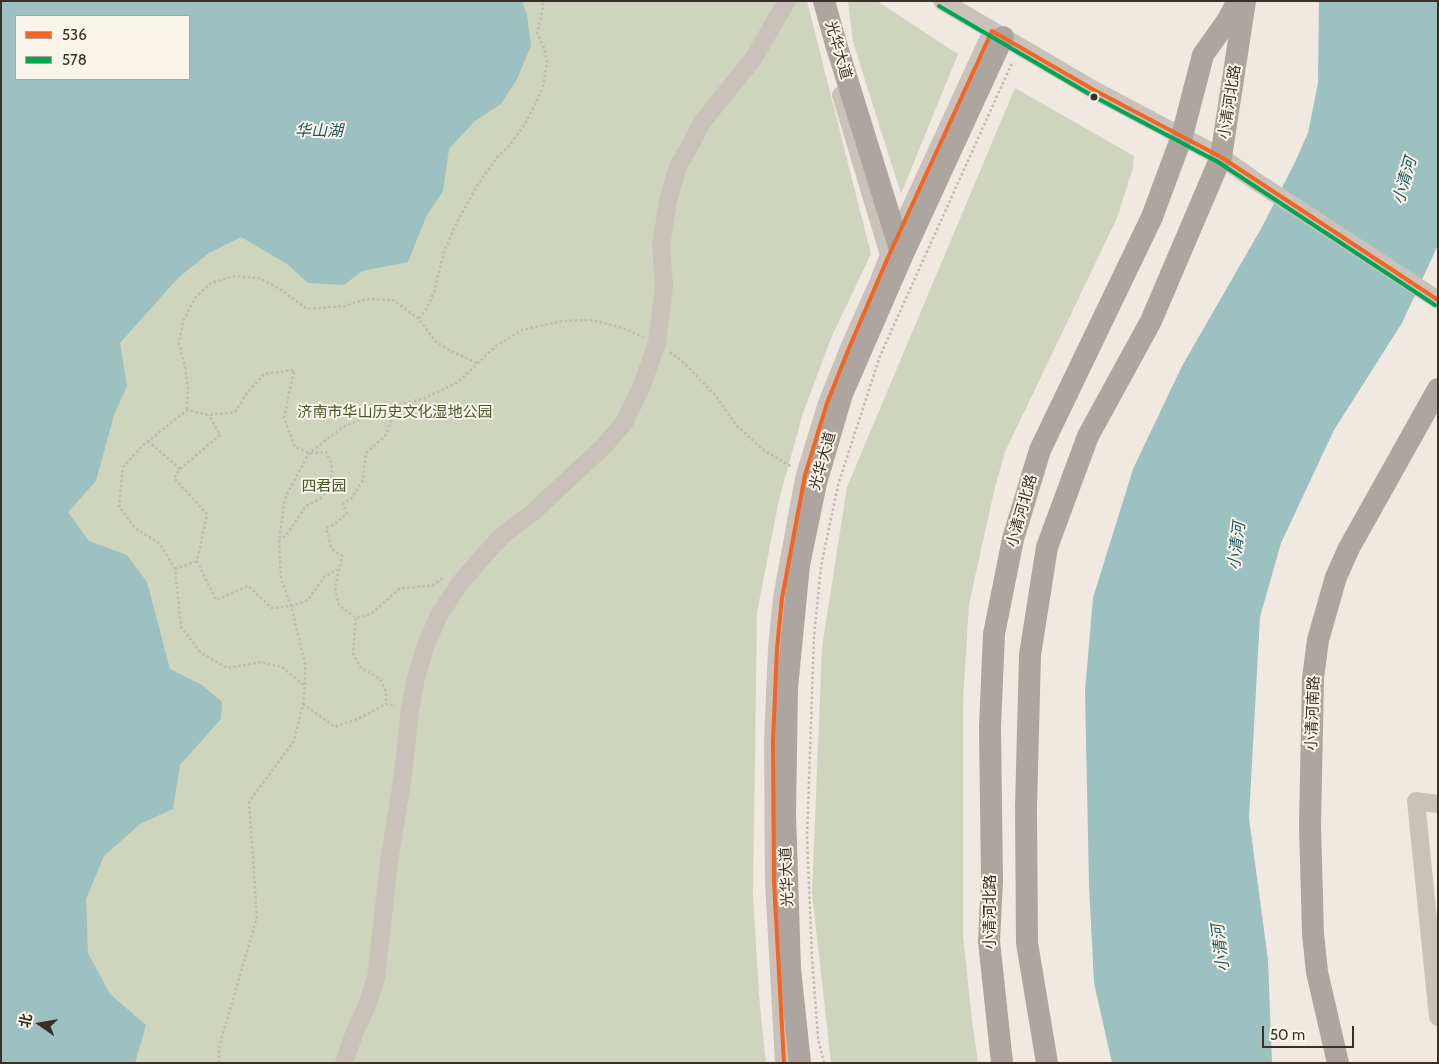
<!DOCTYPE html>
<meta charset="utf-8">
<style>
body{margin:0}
#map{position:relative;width:1439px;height:1064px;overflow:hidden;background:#efe9e2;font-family:Cabin,"Noto Sans SC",sans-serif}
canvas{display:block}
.frame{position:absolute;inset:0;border:2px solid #392f28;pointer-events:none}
.legend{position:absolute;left:15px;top:15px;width:175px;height:65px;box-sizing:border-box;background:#fbf4ea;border:1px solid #ada59c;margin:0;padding:6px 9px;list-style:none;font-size:15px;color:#392f28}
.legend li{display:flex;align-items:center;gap:10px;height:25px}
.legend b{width:25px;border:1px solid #ada59c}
.north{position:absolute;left:15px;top:999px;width:50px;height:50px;-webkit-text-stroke:4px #fbf4ea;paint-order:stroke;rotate:283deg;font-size:14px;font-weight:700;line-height:20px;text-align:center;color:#392f28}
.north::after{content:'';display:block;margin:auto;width:18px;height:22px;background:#392f28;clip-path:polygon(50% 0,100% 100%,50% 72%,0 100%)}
.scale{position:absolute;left:1262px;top:1026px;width:92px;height:22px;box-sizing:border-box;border:2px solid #392f28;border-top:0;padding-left:6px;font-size:15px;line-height:18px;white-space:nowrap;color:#392f28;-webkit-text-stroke:4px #fbf4ea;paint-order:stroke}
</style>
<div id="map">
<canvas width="1439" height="1064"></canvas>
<div class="frame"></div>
<ul class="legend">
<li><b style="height:6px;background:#f26522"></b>536</li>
<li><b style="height:6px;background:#00a651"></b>578</li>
</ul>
<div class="north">北</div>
<div class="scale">50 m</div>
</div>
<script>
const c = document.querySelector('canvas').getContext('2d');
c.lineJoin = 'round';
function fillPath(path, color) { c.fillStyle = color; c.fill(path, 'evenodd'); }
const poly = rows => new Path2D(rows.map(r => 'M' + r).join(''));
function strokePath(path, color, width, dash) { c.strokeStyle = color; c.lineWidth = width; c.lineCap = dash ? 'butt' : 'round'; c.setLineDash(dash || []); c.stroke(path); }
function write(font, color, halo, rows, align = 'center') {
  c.font = font + ' Cabin,"Noto Sans SC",sans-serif'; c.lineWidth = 4; c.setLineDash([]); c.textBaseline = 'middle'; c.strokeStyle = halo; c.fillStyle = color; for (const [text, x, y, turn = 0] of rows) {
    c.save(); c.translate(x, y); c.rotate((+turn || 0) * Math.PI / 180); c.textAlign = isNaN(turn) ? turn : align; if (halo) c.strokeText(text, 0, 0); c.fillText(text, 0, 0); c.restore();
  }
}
fillPath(poly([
 [1,1,807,1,871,254,832,336,803,413,779,500,757,612,753,896,759,995,766,1063,1,1063],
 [16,16,189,16,189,79,16,79],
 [848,1,877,1,958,54,901,194,853,42],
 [1015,88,1134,156,1133,168,1117,218,1005,452,995,487,969,604,963,701,963,935,972,1020,978,1063,831,1063,812,893,822,647,847,487]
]), '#cfd5bc');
fillPath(poly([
 [1,1,522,1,527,15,531,46,517,79,501,104,474,122,449,149,443,191,426,217,408,262,362,271,344,285,308,283,287,264,241,237,209,253,178,278,120,343,127,386,114,415,96,481,68,512,89,541,127,555,147,582,170,669,202,685,222,702,221,719,180,765,173,809,140,824,104,856,86,899,88,953,110,994,146,1025,135,1063,1,1063],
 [16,16,189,16,189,79,16,79],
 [1319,1,1438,1,1438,245,1402,323,1334,430,1281,543,1260,617,1249,818,1268,960,1272,1063,1112,1063,1094,983,1089,885,1085,691,1093,598,1133,469,1182,366,1262,227,1295,162,1308,133,1318,83]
]), '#9dc0c1');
strokePath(poly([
 [419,318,426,310,434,292,444,252,456,224,477,186,498,156,509,146,523,127,535,105,543,86,547,62,544,48,537,33,543,8,542,1],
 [670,352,683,362,715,395,736,425,762,449,792,467],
 [396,406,386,435,366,453,363,480,352,498,343,504,347,514,333,525,326,528,332,549,342,556,335,588,339,605,356,618,371,614,399,589,433,585,442,579,445,579],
 [187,409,188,390,185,366,179,344,183,321,195,298,211,283,234,276,259,278,280,289,307,309,345,306,367,299,393,300,419,319,435,341,449,350,477,363],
 [148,441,180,469,174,478,207,514,197,561,216,600,248,586,272,608,291,606,308,600,324,577,337,570],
 [180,469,220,435,209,415],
 [279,541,287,534,306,506,320,499,330,486,332,465,326,452,309,453,295,447,284,418,294,370,264,374,247,393,235,412,209,415,187,410,142,446,123,467,119,506,135,528,160,544,175,569,181,627,201,653,227,668,261,662,282,667,305,686],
 [175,569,197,561],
 [356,618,353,653,360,667,380,679,386,692,386,704],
 [303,704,335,727,360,718,386,704,396,706],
 [219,1063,219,1047,257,917,249,802,294,741,303,704,305,686,305,663,291,606,281,579,279,541,285,498,309,453,343,427,365,417,404,403,423,399,458,382,496,346,522,330,562,321,593,320,625,329,643,337],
 [824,1063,818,1038,812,958,807,837,814,637,821,566,838,485,880,356,1012,63]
]), '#c1bab3', 2.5, [2.5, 2.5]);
strokePath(poly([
 [942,1,1094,90,1221,157,1254,180,1438,300],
 [841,95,889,255],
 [1438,804,1416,801,1438,1017],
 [344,1063,355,1031,366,1008,376,978,389,862,403,775,410,709,416,678,426,645,439,615,460,583,486,553,504,534,531,514,603,447,624,423,641,388,657,343,664,286,661,245,664,226,668,201,677,169,703,121,753,59,787,1],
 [784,1063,774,882,773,741,777,649,782,598,800,500,805,475,827,403,849,348,878,283,889,255,992,31]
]), '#c8c2bb', 18);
strokePath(poly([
 [824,1,836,44,902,256],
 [800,1063,790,969,785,814,787,688,799,565,816,483,842,394,902,256,1003,37],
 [1002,1063,989,941,992,881,990,727,994,634,1013,539,1040,450,1152,217,1182,136,1203,55,1227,21,1238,1],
 [1047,1063,1027,943,1026,807,1030,655,1047,547,1088,436,1151,321,1221,157,1245,1],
 [1338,1063,1317,972,1313,934,1310,825,1313,678,1318,640,1336,577,1349,548,1438,389]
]), '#ada6a0', 22);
strokePath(poly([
 [784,1063,774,882,773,741,777,649,782,598,805,475,827,403,849,348,889,255,992,31,1094,90,1221,157,1438,300]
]), '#f26522', 4);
strokePath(poly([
 [939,6,1091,95,1218,162,1435,305]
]), '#00a651', 4);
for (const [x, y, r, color] of [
 [1094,97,4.5,"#392f28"]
]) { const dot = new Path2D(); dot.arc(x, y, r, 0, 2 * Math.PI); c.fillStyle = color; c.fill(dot); strokePath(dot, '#fbf4ea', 2); }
write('15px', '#392f28', '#fbf4ea', [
 ["光华大道",838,50,74],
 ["小清河北路",1230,102,-81],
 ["光华大道",823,461,-74],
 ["小清河北路",1022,511,-74],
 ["小清河南路",1313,713,-88],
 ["光华大道",787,877,-92],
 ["小清河北路",991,912,-90]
]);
write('15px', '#46592a', '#fbf4ea', [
 ["济南市华山历史文化湿地公园",395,413],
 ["四君园",324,487]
]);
write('italic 16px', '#1b565e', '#fbf4ea', [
 ["华山湖",319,131],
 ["小清河",1405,181,-74],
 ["小清河",1237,546,-83],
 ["小清河",1221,948,-97]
]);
</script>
